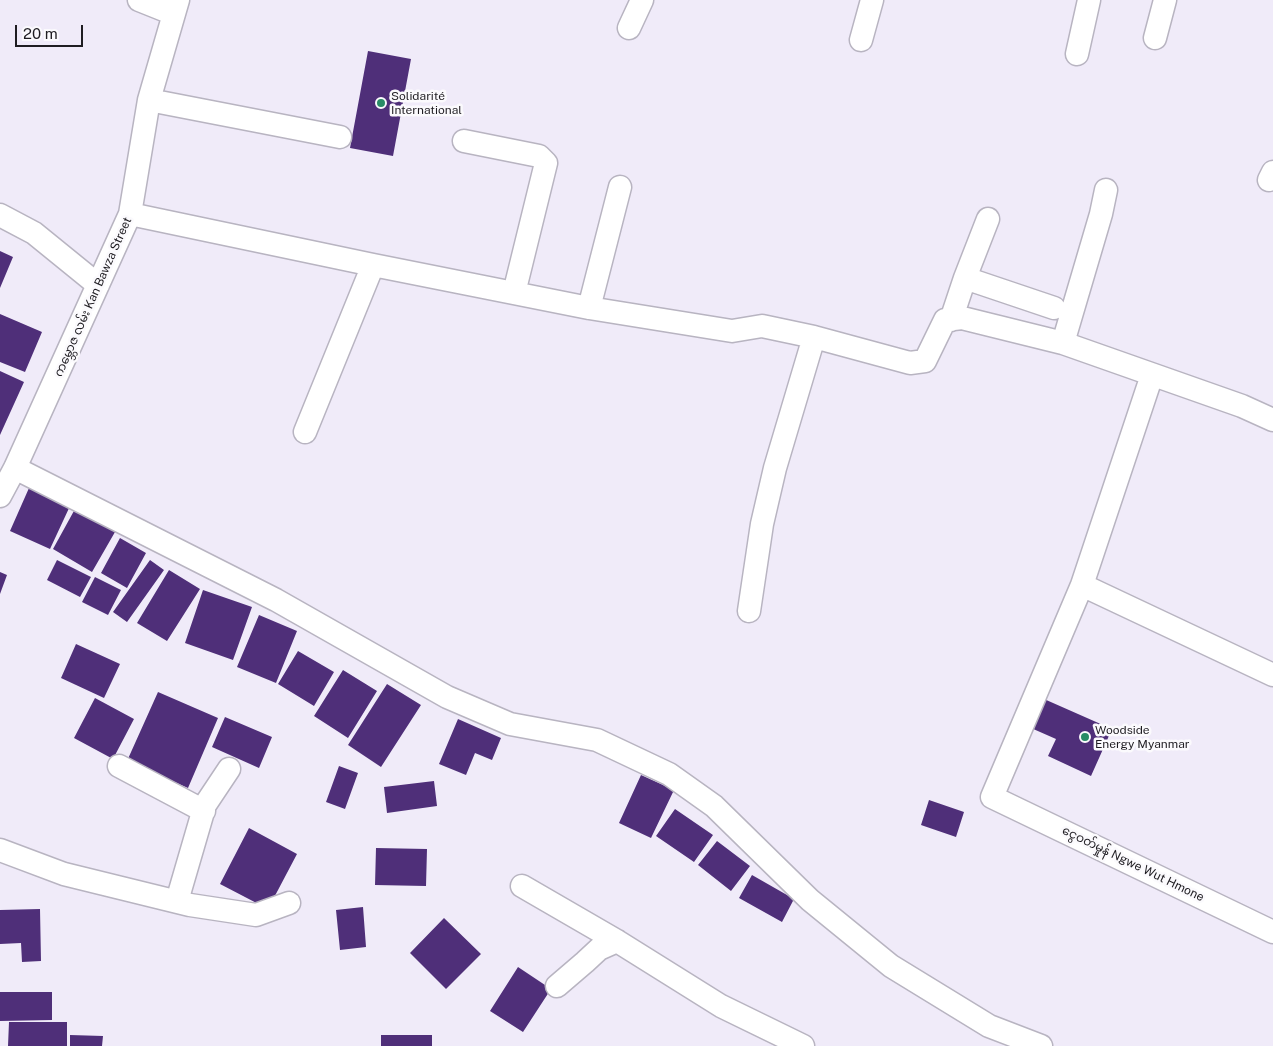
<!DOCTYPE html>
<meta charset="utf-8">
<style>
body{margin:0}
#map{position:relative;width:1273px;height:1046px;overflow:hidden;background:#f0ebf9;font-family:"Public Sans",sans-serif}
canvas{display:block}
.scale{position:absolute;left:15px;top:25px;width:68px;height:22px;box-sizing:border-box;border:2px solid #1f1d22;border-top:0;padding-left:6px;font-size:15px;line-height:18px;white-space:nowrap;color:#1f1d22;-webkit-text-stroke:4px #fbfafd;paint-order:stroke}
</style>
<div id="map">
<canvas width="1273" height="1046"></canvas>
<div class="scale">20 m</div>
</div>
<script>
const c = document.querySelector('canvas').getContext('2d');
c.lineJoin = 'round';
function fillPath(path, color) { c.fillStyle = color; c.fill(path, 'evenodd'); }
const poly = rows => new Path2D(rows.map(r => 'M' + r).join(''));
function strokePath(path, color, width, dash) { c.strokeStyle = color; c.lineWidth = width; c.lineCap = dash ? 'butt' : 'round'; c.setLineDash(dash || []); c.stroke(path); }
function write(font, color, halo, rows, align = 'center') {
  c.font = font + ' "Public Sans","Noto Sans Myanmar",sans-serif'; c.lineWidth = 5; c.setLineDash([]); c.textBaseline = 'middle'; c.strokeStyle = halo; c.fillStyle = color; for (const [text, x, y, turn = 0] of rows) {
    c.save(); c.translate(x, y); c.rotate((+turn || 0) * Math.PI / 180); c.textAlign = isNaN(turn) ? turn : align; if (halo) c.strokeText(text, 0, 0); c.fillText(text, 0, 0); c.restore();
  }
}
fillPath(poly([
 [368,51,411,59,393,156,350,148],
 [0,251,13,257,0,288],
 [0,314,42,332,25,372,0,362],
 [0,371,24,382,0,435],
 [29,488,70,506,50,549,10,531],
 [75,509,115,532,92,572,53,549],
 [120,538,146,553,127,588,101,573],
 [57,560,91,577,80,597,47,580],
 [150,560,164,570,127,622,113,612],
 [169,570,200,589,167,641,137,623],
 [0,572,7,575,0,594],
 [95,577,121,590,108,615,82,602],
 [203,590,252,607,233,660,185,643],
 [259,615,297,631,276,683,237,667],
 [76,644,120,664,104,698,61,678],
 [298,651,334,672,314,706,278,684],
 [343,670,377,691,348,738,314,716],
 [387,684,421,705,381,767,348,745],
 [158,692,218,718,188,788,127,761],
 [95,698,134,719,113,759,74,738],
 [1044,699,1112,729,1091,776,1048,756,1056,739,1031,728],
 [225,717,272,737,259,768,212,747],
 [458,719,501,738,492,760,475,753,466,775,439,764],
 [339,766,358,773,345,809,326,802],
 [641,775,674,790,651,838,619,823],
 [434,781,437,806,387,813,384,787],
 [929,800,964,812,956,837,921,825],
 [675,809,713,835,694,862,656,836],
 [249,828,297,854,268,909,220,884],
 [717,841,750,866,731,891,698,865],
 [376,848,427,849,426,886,375,885],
 [752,875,794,899,782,922,739,898],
 [363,907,366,947,340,950,336,910],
 [40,909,41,961,22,962,21,943,0,944,0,910],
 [444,918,481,954,446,989,410,953],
 [518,967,551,989,523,1032,490,1011],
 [0,992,52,992,52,1020,0,1021],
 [9,1022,67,1022,67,1046,8,1046],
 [70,1035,103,1036,102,1046,70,1046],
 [381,1035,432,1035,432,1046,381,1046]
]), '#4f2f79');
const minor = poly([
 [139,0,174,14],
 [629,28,642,0],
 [1155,38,1165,0],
 [861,40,872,0],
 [1077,54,1089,0],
 [149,100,340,137],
 [464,141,539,156,546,163,514,293],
 [1269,180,1273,172],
 [130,214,373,265,589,308,732,331,762,326,814,337,910,363,925,361,945,320,962,318,1063,343,1242,406,1273,420],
 [0,215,34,233,98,285],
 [965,278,988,219],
 [589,308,620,187],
 [951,320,965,278,1054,308],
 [1063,343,1101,214,1106,190],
 [1152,375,1082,585,992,797,1273,932],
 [305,432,373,265],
 [15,468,276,600,447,697,510,724,597,740,669,774,714,806,810,900,891,966,989,1026,1041,1046],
 [0,496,15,468,130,214,149,100,178,0],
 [1082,585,1273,675],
 [749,611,762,524,775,468,814,337],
 [119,766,204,811],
 [0,850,64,874,190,905,256,915,289,903],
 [522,886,617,941,721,1006,803,1046],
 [177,901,205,805,229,769],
 [557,986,585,962,599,949,617,941]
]);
strokePath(minor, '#b8b4c1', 25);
strokePath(minor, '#fff', 22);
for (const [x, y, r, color] of [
 [381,103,5,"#298c66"],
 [1085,737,5,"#298c66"]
]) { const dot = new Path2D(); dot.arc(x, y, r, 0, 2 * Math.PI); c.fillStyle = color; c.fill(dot); strokePath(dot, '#fbfafd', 2); }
write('12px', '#1f1d22', '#fbfafd', [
 ["Solidarité",391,96],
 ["International",391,110],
 ["Woodside",1095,730],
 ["Energy Myanmar",1095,744]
], 'left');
write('12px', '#1f1d22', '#fbfafd', [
 ["ကမ္ဘောဇ လမ်း Kan Bawza Street",93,297,-66],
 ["ငွေဝတ်မှုန် Ngwe Wut Hmone",1133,864,26]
]);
</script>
